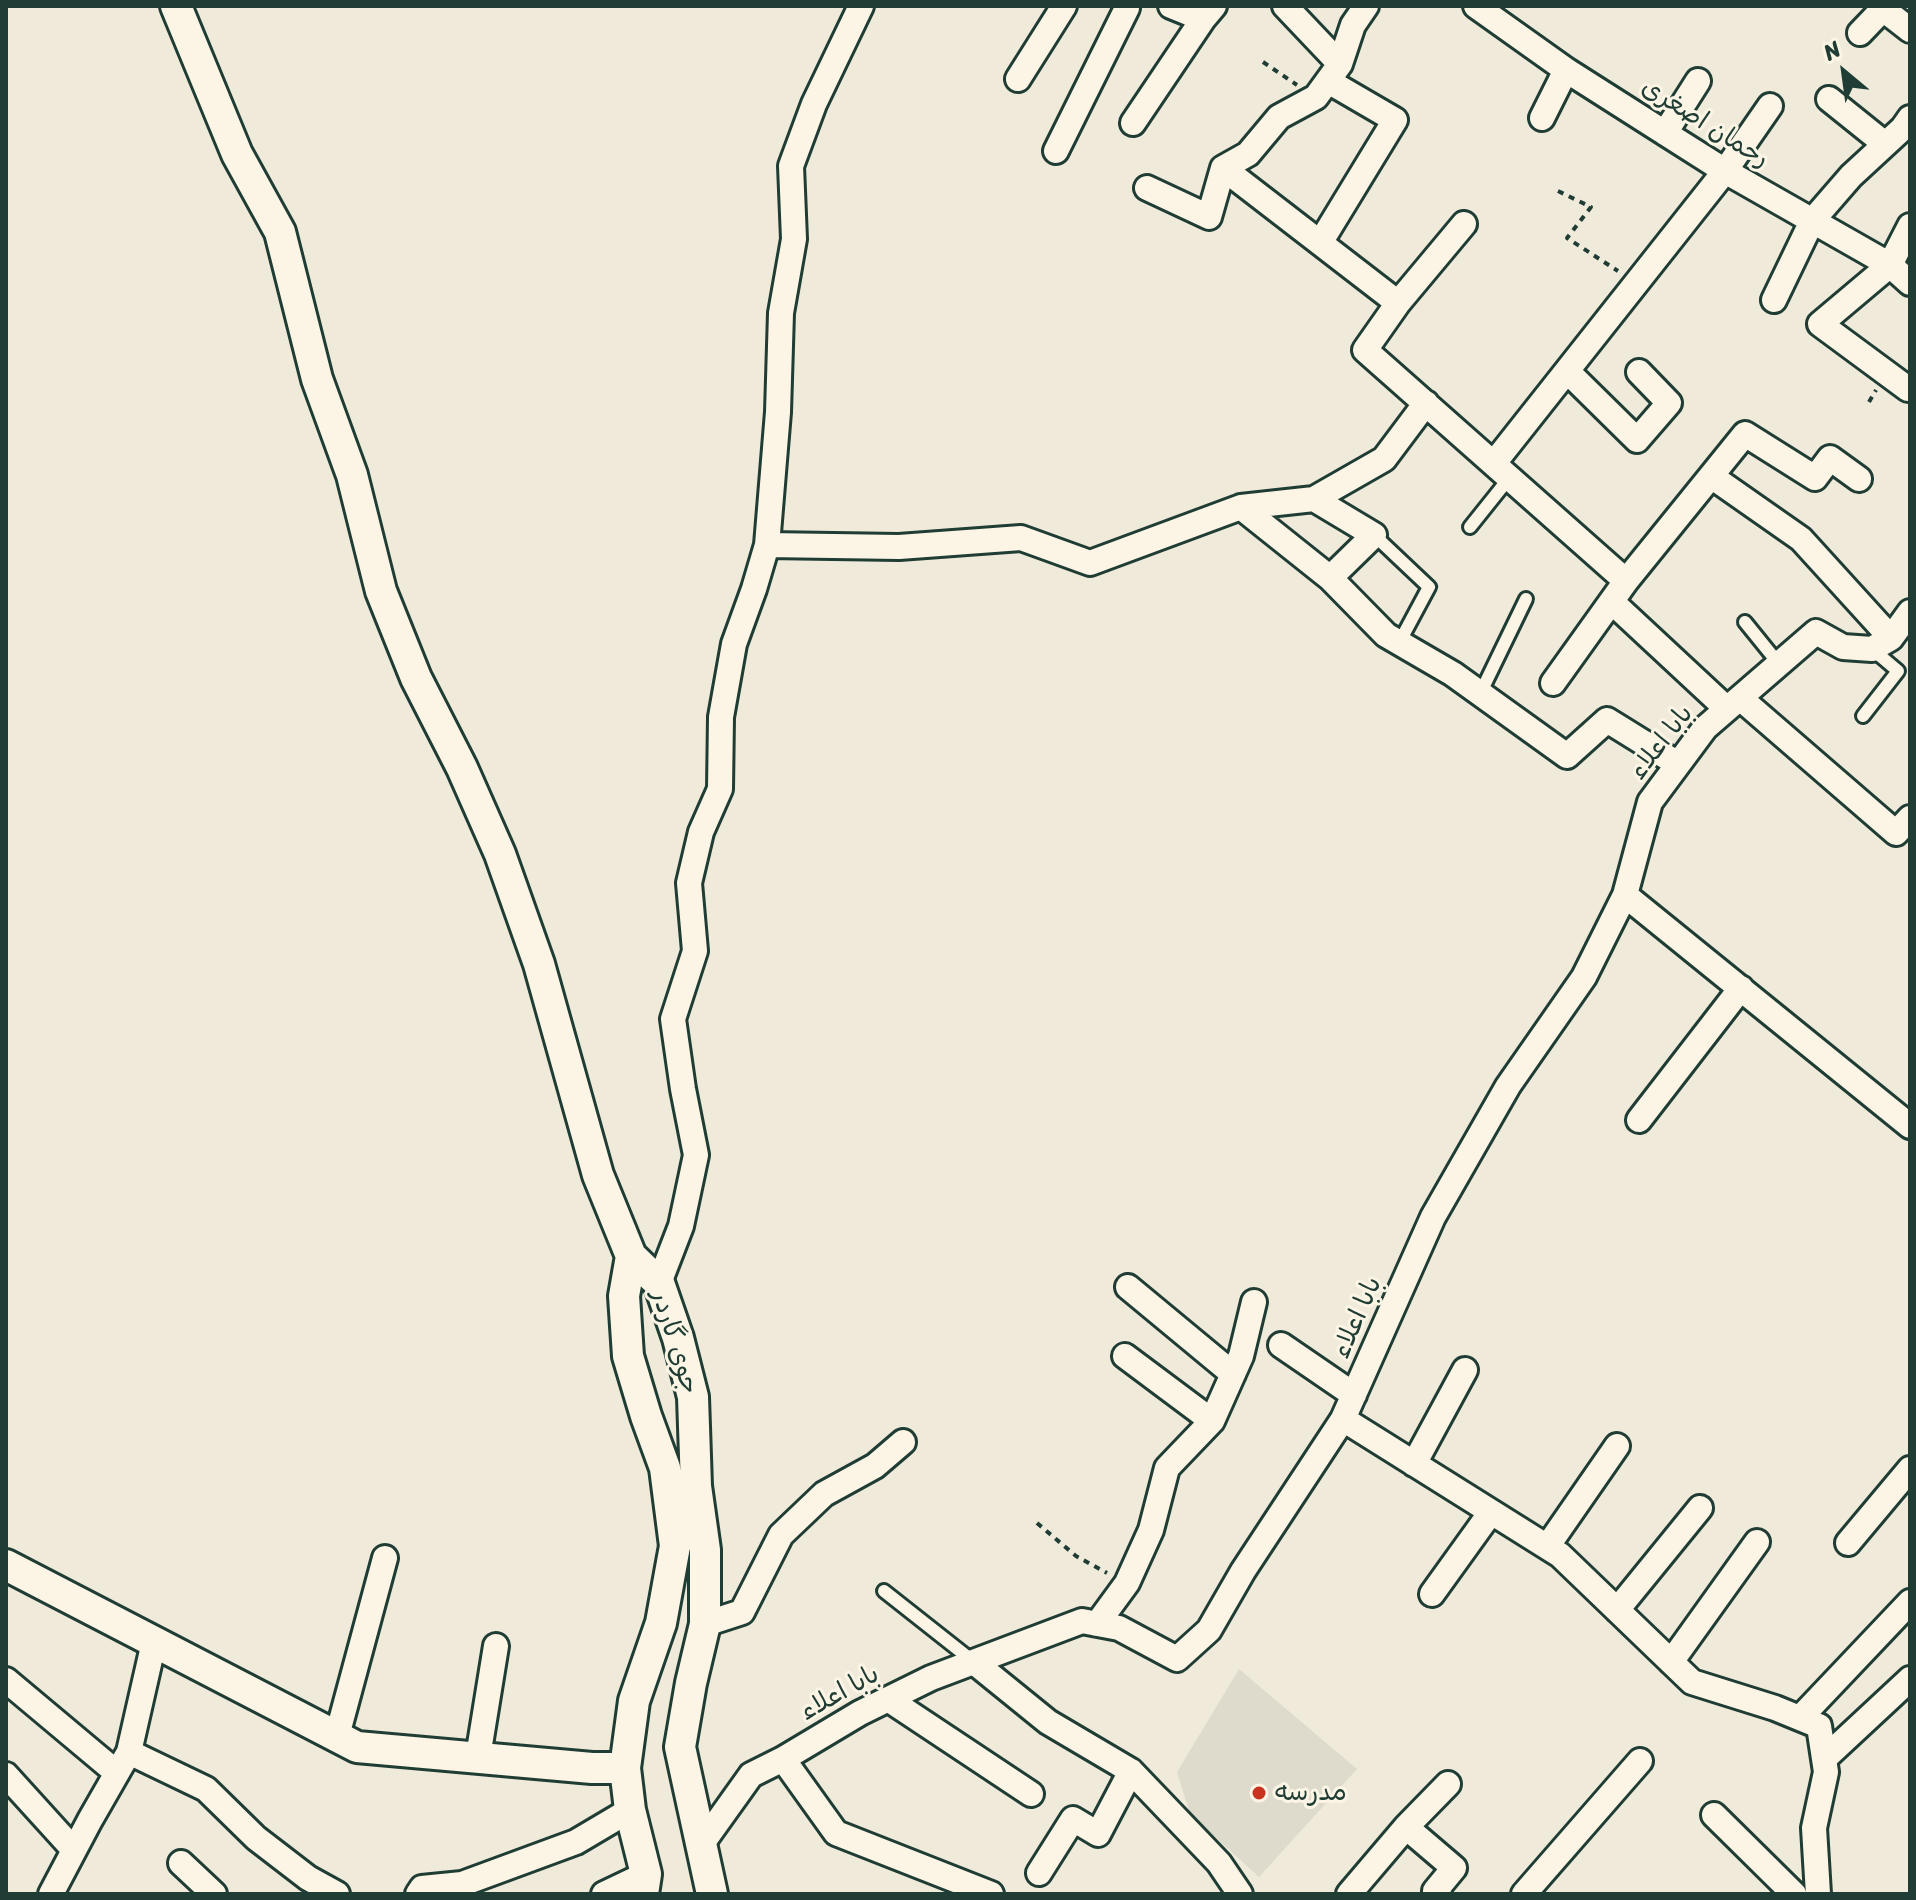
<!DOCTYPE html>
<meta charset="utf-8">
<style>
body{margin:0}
#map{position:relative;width:1916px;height:1900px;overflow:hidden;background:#efeada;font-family:Sriracha,sans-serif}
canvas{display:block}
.frame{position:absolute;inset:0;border:8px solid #1f3d34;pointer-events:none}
.north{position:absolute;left:1804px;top:32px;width:80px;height:80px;-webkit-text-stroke:6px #fcf5e5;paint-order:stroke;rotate:331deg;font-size:22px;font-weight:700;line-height:32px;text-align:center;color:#1f3d34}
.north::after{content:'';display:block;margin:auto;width:28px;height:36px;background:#1f3d34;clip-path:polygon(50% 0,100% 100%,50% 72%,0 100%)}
</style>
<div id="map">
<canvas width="1916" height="1900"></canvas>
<div class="frame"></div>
<div class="north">N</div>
</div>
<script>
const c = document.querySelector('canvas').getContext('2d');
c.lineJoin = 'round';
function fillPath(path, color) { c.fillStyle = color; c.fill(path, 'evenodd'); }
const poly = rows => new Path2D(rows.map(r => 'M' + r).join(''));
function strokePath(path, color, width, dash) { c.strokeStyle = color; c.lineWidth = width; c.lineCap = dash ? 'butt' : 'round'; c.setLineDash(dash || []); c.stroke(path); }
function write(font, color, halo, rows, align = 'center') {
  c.font = font + ' Sriracha,"Playpen Sans Arabic",sans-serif'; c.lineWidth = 6; c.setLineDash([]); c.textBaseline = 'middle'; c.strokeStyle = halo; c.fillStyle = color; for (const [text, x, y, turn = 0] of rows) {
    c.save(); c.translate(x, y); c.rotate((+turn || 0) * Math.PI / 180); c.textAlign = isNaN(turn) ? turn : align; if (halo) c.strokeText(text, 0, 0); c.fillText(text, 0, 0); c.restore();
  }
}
fillPath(poly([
 [1239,1669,1357,1769,1259,1877,1190,1814,1177,1772]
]), '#dedbcc');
const service = poly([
 [1470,527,1510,477],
 [1374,535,1429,587,1399,643],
 [1745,622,1779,664],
 [1480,694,1526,599],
 [1863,716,1898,671,1872,649],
 [884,1591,974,1662]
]);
const minor = poly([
 [1171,6,1203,19,1214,6],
 [1285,6,1340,64],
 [1366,6,1353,25,1340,64,1316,97,1279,117,1248,154,1223,168,1398,303],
 [1476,6,1566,70,1665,133,1725,171,1890,265,1910,283],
 [1860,33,1883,9,1910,30],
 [1018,79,1064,6],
 [1829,99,1885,144],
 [1542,118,1566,70],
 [1133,123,1203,19],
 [1665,133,1698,81],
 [1056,151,1127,8],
 [1147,188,1209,217,1223,168],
 [1464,224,1398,303,1365,350,1626,581],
 [1910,226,1890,265,1820,324,1908,389,1910,386],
 [1320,243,1395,120,1328,81],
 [1774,300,1812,221,1851,176,1903,128,1910,118],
 [1567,371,1637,440,1669,403,1639,372],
 [1494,463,1725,171,1770,106],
 [1711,476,1801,539,1891,638],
 [1314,499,1374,535,1330,578],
 [1241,507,1330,578,1386,635,1453,674,1567,756,1607,720,1678,764],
 [767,545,899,547,1021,538,1090,563,1241,507,1314,499,1384,459,1426,403],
 [1612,602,1727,709],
 [1553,683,1626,581,1745,434,1815,478,1830,458,1859,479],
 [1740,698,1896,833,1910,818],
 [1625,895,1910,1126],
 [1639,1120,1741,988],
 [659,1283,681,1226,696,1155,683,1089,673,1019,695,951,689,883,701,832,720,789,721,717,734,644,754,589,767,545,778,412,781,313,794,239,791,166,814,104,861,6],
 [1128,1287,1233,1374],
 [1281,1345,1354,1395],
 [1125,1356,1212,1421],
 [1343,1419,1560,1555,1692,1682,1775,1708,1819,1726,1826,1772,1814,1828,1818,1894],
 [1414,1464,1465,1370],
 [1848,1543,1910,1469],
 [1547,1547,1617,1446],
 [1432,1594,1491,1512],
 [1617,1610,1700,1508],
 [705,1624,742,1612,781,1535,824,1494,875,1466,903,1442],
 [1097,1624,1127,1583,1151,1530,1167,1468,1212,1421,1241,1356,1254,1302],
 [974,1662,1048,1722,1131,1771,1219,1863,1240,1894],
 [1671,1662,1757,1542],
 [6,1680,117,1773],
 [888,1699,1031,1794],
 [1800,1718,1910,1602],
 [337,1736,385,1558],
 [129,1752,206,1789,256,1838,308,1878,337,1894],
 [478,1757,496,1646],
 [783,1759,836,1833,991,1894],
 [1824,1759,1910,1679],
 [6,1775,74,1850],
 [1714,1815,1794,1894],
 [1406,1827,1454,1868,1435,1891,1439,1894],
 [701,1845,751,1775,783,1759,860,1713,931,1678,1082,1621,1119,1628,1177,1659,1209,1630,1243,1571,1343,1419,1433,1217,1508,1086,1584,977,1625,895,1650,802,1705,728,1816,632,1843,647,1872,649,1891,638,1910,612],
 [181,1863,214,1894],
 [1039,1873,1073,1819,1098,1834,1131,1771],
 [51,1894,90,1820,129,1752,154,1642],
 [418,1894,422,1888,462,1884,576,1842,630,1810],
 [604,1894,646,1874],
 [1349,1894,1406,1827,1448,1784],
 [1524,1894,1640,1761]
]);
const tertiary = poly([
 [176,6,237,154,280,232,317,379,352,475,381,591,416,678,462,768,500,854,539,964,598,1175,631,1256,659,1283,678,1338,693,1397,696,1486,705,1550,705,1624,691,1683,680,1747,712,1894],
 [631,1256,624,1296,628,1356,646,1416,665,1468,675,1546,661,1623,634,1701,625,1768,630,1810,646,1874,643,1894],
 [6,1565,357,1747,592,1768,625,1768]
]);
strokePath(service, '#1f3d34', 18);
strokePath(minor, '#1f3d34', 30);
strokePath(tertiary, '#1f3d34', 36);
strokePath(poly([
 [1263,62,1297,85],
 [1558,191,1591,207,1567,238,1618,271],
 [1869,402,1876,390],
 [1037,1523,1076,1556,1107,1573]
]), '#1f3d34', 4, [6, 6]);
strokePath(service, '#fcf5e5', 12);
strokePath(minor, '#fcf5e5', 24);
strokePath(tertiary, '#fcf5e5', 30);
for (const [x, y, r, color] of [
 [1259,1793,8,"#c8321e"]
]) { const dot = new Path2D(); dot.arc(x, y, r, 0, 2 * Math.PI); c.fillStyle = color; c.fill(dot); strokePath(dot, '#fcf5e5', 3); }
write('26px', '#1f3d34', '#fcf5e5', [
 ["رحمان اصغری",1705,124,32],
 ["بابا اعلاء",1662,743,-52],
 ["بابا اعلاء",1358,1318,-66],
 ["جوی گاردر",674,1342,73],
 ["بابا اعلاء",840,1694,-29]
]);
write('26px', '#1f3d34', '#fcf5e5', [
 ["مدرسه",1275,1793]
], 'left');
</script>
